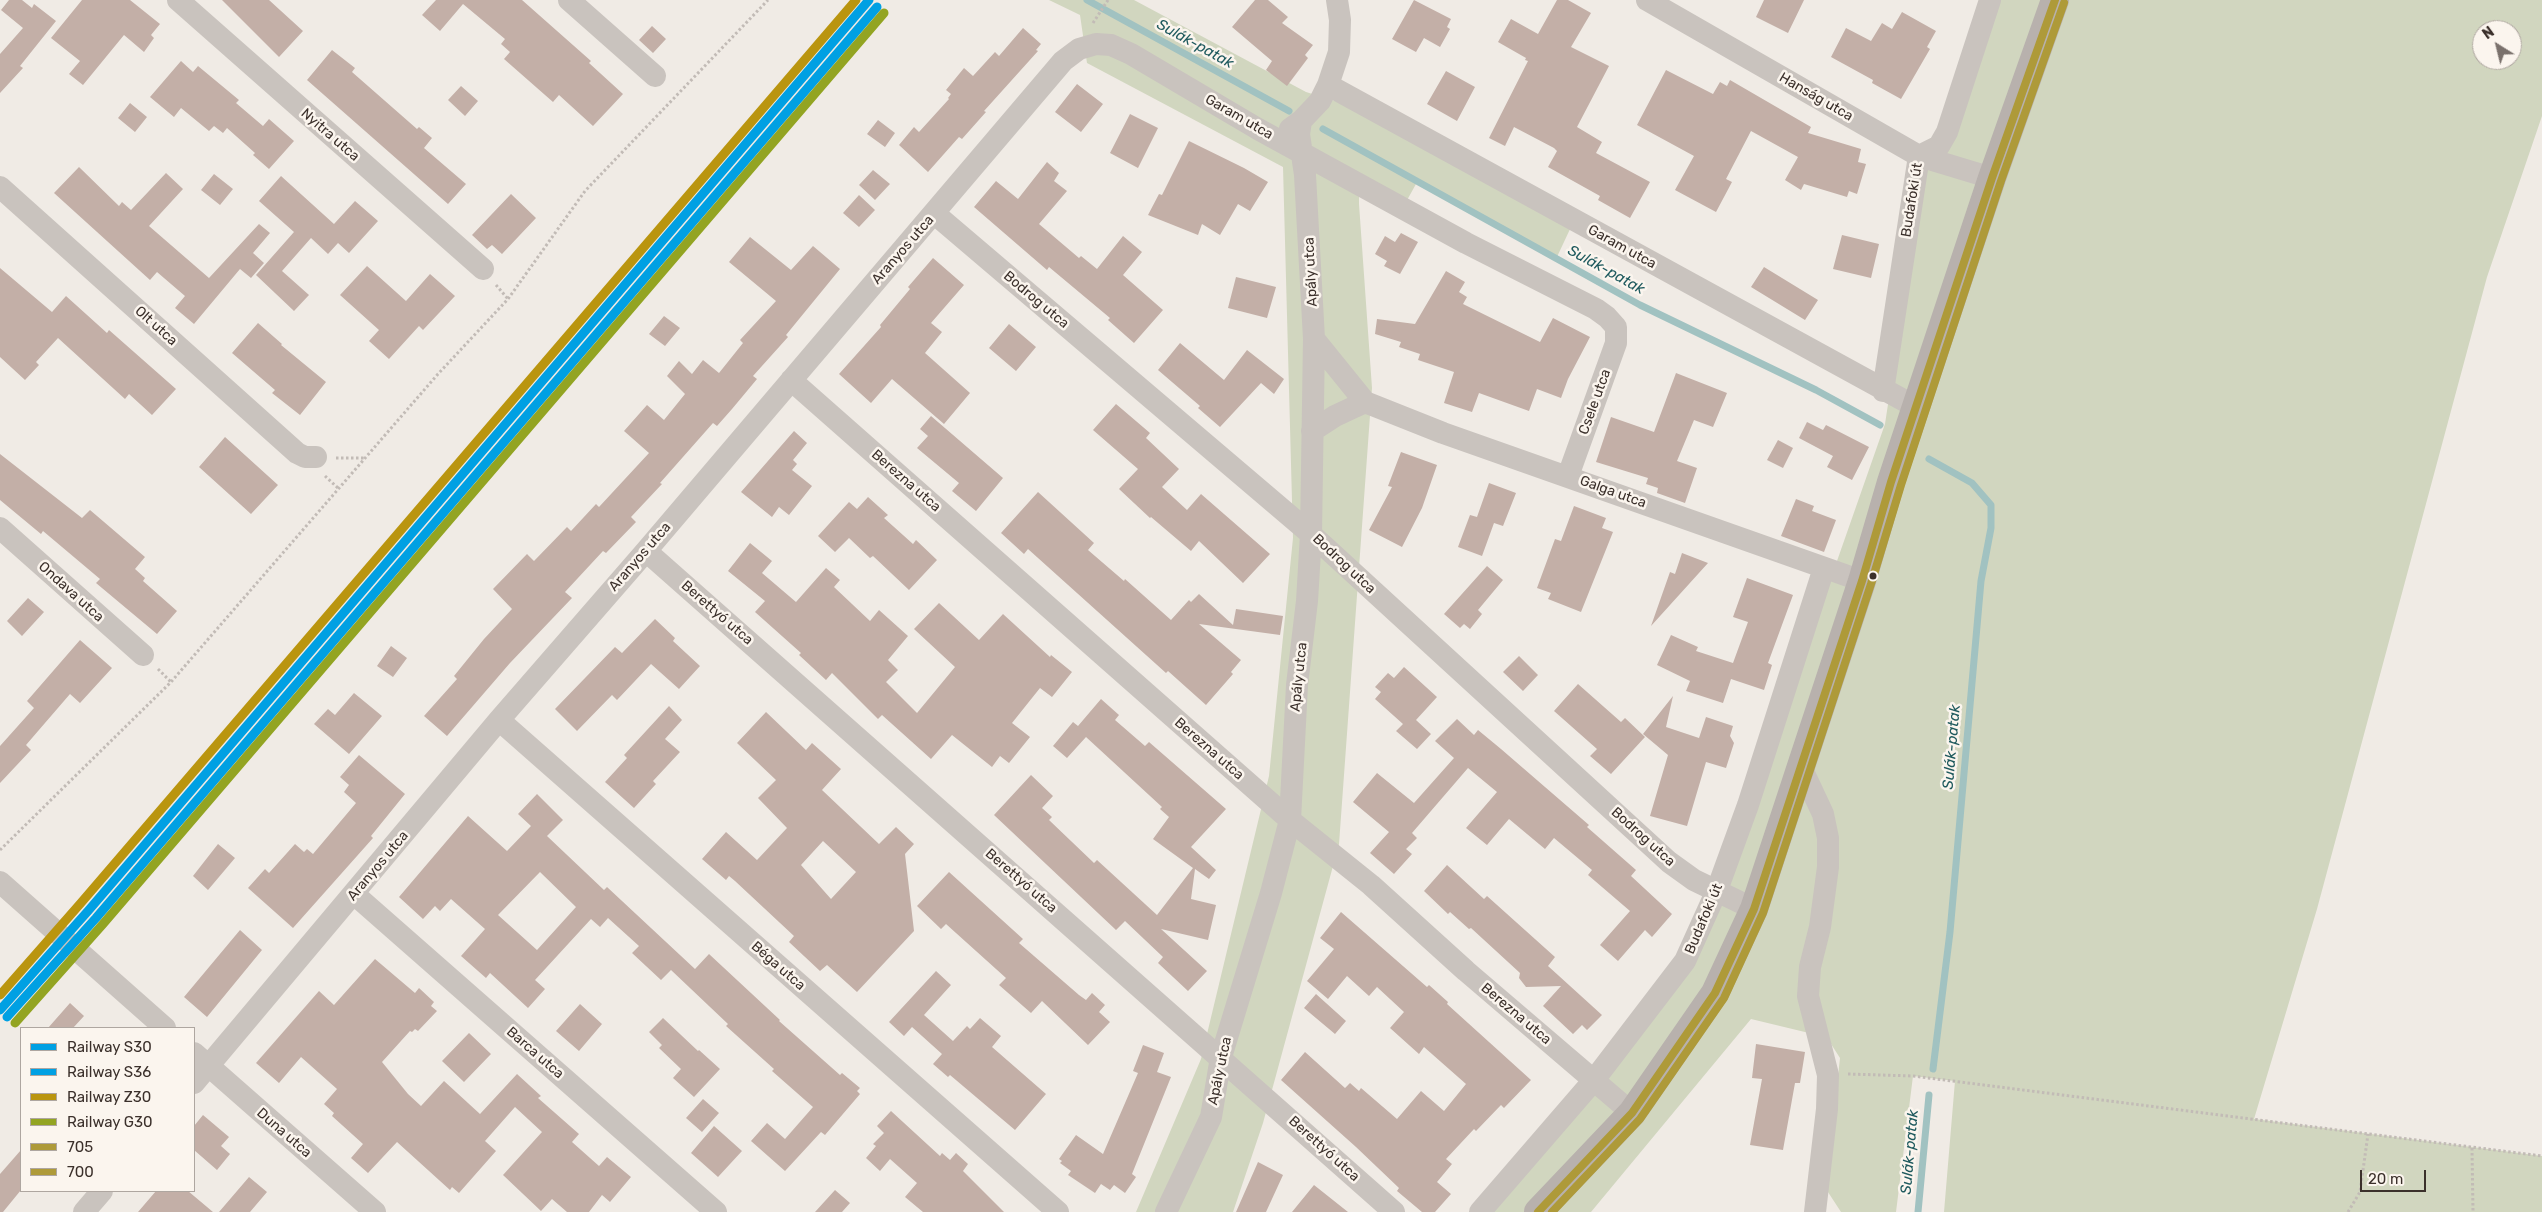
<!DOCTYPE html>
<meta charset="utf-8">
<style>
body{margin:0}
#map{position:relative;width:2542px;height:1212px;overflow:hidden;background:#f0ebe5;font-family:Rubik,sans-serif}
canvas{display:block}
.legend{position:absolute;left:20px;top:1027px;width:175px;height:165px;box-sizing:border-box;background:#fbf5ee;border:1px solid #aea6a0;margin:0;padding:6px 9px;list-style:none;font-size:15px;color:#3b302b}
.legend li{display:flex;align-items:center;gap:10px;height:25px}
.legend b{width:25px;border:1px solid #aea6a0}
.north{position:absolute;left:2472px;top:20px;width:50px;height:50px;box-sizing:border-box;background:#fbf5ee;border:1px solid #aea6a0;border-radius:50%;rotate:324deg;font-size:14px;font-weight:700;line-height:20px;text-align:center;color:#3b302b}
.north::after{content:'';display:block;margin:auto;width:18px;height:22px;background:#7a716c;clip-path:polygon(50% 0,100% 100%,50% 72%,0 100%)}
.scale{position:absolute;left:2360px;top:1170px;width:66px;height:22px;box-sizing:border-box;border:2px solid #3b302b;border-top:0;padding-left:6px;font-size:15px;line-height:18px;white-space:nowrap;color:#3b302b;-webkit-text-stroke:4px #fbf5ee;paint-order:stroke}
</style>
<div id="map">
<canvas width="2542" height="1212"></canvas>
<ul class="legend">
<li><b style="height:6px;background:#00a0e3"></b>Railway S30</li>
<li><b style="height:6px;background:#00a0e3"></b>Railway S36</li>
<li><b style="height:6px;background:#ba950f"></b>Railway Z30</li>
<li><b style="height:6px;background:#93a422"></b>Railway G30</li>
<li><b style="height:6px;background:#ae9a39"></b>705</li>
<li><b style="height:6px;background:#ae9a39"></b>700</li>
</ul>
<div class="north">N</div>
<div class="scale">20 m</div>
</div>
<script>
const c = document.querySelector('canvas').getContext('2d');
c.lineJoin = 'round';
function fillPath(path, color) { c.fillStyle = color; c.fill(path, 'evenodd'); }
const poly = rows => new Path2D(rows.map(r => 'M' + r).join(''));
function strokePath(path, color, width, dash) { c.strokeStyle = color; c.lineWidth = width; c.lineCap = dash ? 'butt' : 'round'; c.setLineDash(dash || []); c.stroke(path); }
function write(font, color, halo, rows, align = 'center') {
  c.font = font + ' Rubik,sans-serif'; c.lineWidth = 5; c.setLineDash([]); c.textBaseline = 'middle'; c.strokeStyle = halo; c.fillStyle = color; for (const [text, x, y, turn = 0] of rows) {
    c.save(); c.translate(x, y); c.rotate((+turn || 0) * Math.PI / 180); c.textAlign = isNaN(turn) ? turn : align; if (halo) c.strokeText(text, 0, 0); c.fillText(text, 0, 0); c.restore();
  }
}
fillPath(poly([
 [1049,0,1134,0,1306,92,1348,105,1571,227,1556,259,1416,184,1406,202,1359,175,1359,204,1372,388,1339,844,1263,1123,1233,1212,1136,1212,1201,1059,1269,776,1293,538,1283,167,1087,63,1080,15],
 [1998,0,2542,0,2542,116,2487,277,2317,909,2254,1119,2542,1156,2542,1212,1944,1212,1955,1081,1913,1076,1896,1212,1841,1212,1826,1189,1840,1058,1824,1033,1809,1033,1751,1019,1591,1212,1486,1212,1678,984,1837,561,1885,424,1923,173],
 [2482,30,2512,30,2512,60,2482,60]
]), '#d1d6bf');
strokePath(poly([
 [1087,0,1289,111],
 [1323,129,1640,305,1816,390,1880,425],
 [1929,459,1972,483,1991,505,1991,528,1981,581,1950,932,1933,1069],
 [1918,1212,1929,1095]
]), '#a1c2c1', 7);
fillPath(poly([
 [9,0,22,0,32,8,34,4,56,21,20,66,23,68,0,93,0,54,23,28,1,10],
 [82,0,130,0,160,24,151,35,154,38,144,52,124,35,83,85,69,74,80,61,51,38],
 [222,0,269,0,303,31,279,57],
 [436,0,522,0,591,61,589,63,623,94,593,126,559,95,553,102,504,59,510,52,501,44,505,39,463,4,440,31,422,15],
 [1255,0,1268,0,1288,17,1282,23,1313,45,1305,55,1308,58,1287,86,1266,70,1272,61,1232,27],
 [1414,0,1451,19,1447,27,1450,29,1440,47,1424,38,1416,52,1392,39],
 [1557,0,1568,0,1591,13,1571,47,1609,66,1577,127,1602,142,1596,153,1650,182,1630,218,1598,200,1600,196,1548,167,1557,151,1554,148,1514,127,1505,146,1489,138,1528,61,1525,60,1526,58,1498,42,1511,19,1538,34],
 [1764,0,1804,0,1788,33,1756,17],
 [1902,12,1936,31,1927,47,1930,49,1901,99,1872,83,1873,80,1831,57,1846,28,1871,41,1882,23,1892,29],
 [652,26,666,39,653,53,639,40],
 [1023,28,1041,44,1036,50,1038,51,984,111,986,112,962,139,959,137,928,172,899,145,914,127,919,132,949,99,948,98,951,94,946,90,964,68,973,76,995,52,999,56],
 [332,50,355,68,352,72,417,129,419,127,432,138,424,148,466,184,448,204,307,80],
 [181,61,193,72,198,66,239,100,236,103,263,126,269,119,294,141,269,169,253,155,255,153,227,128,223,133,214,126,209,131,181,108,174,117,150,97],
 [1666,70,1713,94,1720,82,1727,86,1730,80,1811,127,1808,133,1861,149,1858,162,1866,164,1857,194,1849,191,1847,197,1804,184,1801,190,1785,180,1798,157,1751,131,1726,179,1732,182,1716,212,1675,190,1694,156,1637,125],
 [1446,71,1475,87,1457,121,1427,104],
 [1077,84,1103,104,1081,132,1055,112],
 [461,86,478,101,465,116,448,100],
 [130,103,147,117,135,132,118,118],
 [1130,114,1158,128,1138,168,1110,153],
 [878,120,895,133,885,147,867,134],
 [1189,141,1244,168,1268,182,1250,211,1238,204,1220,235,1202,224,1198,235,1148,215,1159,194,1162,195],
 [1047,162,1059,173,1054,181,1067,191,1039,224,1079,258,1081,256,1097,269,1123,236,1142,252,1123,275,1163,310,1134,343,1108,320,1110,318,1049,267,1047,270,974,207,996,181,1018,199],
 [79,167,119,206,122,202,131,210,166,173,183,189,149,226,209,278,259,224,270,233,253,253,264,263,251,278,240,269,194,324,175,308,185,296,157,272,150,280,54,193],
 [873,170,890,184,875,200,859,185],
 [214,174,233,189,220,205,201,190],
 [281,176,334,224,355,201,378,221,349,253,338,243,328,254,311,238,282,271,309,295,294,311,256,275,294,232,259,201],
 [511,194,536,218,502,254,492,245,487,249,472,235],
 [859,195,875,210,859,227,843,213],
 [1401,233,1418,242,1400,274,1384,266,1387,261,1375,254,1385,236,1395,242],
 [1842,235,1879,244,1871,278,1833,269],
 [750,237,791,270,813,246,840,269,786,335,788,337,753,376,757,379,732,409,717,426,713,423,660,483,662,484,631,517,636,522,606,553,603,551,565,592,572,598,510,663,447,736,424,716,457,679,454,676,484,639,512,609,493,589,527,554,534,561,567,527,571,531,596,504,599,507,649,453,624,431,647,405,664,420,685,394,667,376,679,361,692,374,703,360,719,373,743,343,740,340,776,301,729,262],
 [933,258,964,285,931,323,942,332,925,353,970,393,944,424,892,379,871,403,839,374,881,327,880,325,910,289,908,287],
 [367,266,406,301,430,274,455,296,423,330,419,326,389,359,369,341,379,330,340,295],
 [1764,267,1818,300,1805,320,1751,287],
 [0,268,52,312,66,296,107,333,109,330,176,389,152,415,129,394,125,399,58,338,36,362,39,365,25,380,0,357],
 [1446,271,1465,282,1459,292,1467,297,1463,304,1540,342,1553,318,1590,337,1568,379,1561,398,1537,389,1529,411,1479,393,1472,412,1444,403,1454,372,1418,360,1420,354,1399,347,1401,342,1375,334,1377,319,1415,324],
 [1236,277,1276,287,1267,318,1228,308],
 [664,316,680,328,665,346,649,334],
 [258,323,282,344,281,345,326,382,300,415,272,393,275,390,232,353],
 [1009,324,1036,347,1016,371,989,348],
 [1180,343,1224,380,1247,350,1284,379,1274,394,1261,383,1220,427,1198,408,1200,406,1158,370],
 [1676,373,1727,393,1713,427,1694,420,1677,461,1697,468,1685,503,1657,493,1658,488,1646,484,1648,478,1596,462,1611,417,1654,432],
 [1116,404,1150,433,1146,438,1179,469,1162,487,1187,510,1201,494,1270,554,1243,583,1199,541,1191,551,1151,517,1150,518,1119,489,1138,469,1093,430],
 [931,416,1003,478,976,511,952,491,959,483,917,448,928,436,920,429],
 [1807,422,1823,430,1826,425,1869,447,1852,480,1827,467,1833,456,1799,438],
 [794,431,807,443,793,460,797,464,792,470,812,486,789,515,779,507,772,517,741,492],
 [225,437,278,485,251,514,199,467],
 [1778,440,1793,448,1783,468,1767,460],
 [1401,452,1437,465,1422,508,1402,547,1369,530,1392,487,1388,486],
 [0,454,82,518,90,510,145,557,135,569,145,578,143,581,177,611,157,634,96,583,100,579,43,531,41,534,0,500],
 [1489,483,1516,493,1503,526,1494,523,1482,556,1458,547,1470,515,1477,517],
 [1038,492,1094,543,1088,550,1124,581,1125,579,1171,620,1189,600,1191,602,1199,594,1233,625,1236,609,1283,616,1280,635,1199,624,1241,660,1231,672,1233,674,1206,705,1168,671,1166,673,1028,549,1024,554,1001,533],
 [868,497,888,515,884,518,913,544,916,540,937,560,909,590,873,556,870,558,849,538,835,552,818,536,849,502,857,509],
 [1796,499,1814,506,1812,511,1836,520,1824,552,1781,536],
 [1574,506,1606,518,1602,528,1613,532,1581,612,1548,599,1551,593,1537,588,1555,539,1561,541],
 [750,543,772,561,762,573,796,602,826,568,840,580,834,587,870,621,879,610,908,636,888,660,898,670,886,682,917,713,955,667,914,629,939,603,979,640,1003,614,1050,657,1051,655,1072,672,1052,697,1040,688,1012,723,1030,737,1009,763,1000,756,992,767,952,735,931,759,882,715,878,719,832,673,826,680,799,655,801,653,755,612,765,601,728,571],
 [1682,553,1708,563,1651,626,1670,572,1675,574],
 [1487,566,1503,580,1478,610,1482,614,1470,629,1464,624,1460,628,1444,614],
 [1747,578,1793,595,1768,663,1772,665,1764,690,1731,679,1723,703,1686,691,1690,681,1657,665,1671,635,1698,647,1696,651,1733,663,1748,622,1733,617],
 [28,598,44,612,22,636,7,621],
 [655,619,675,638,673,641,700,666,679,689,651,664,617,700,612,695,577,731,555,709,615,647,622,653],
 [80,640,112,668,80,703,70,694,26,745,31,750,0,783,0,746,34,708,27,701],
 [391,646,407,658,393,677,377,666],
 [1519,656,1538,675,1523,691,1503,672],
 [1404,667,1437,697,1416,720,1431,734,1417,749,1396,731,1403,724,1375,699,1381,692,1375,687,1388,673,1394,678],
 [1578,684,1621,722,1625,718,1645,737,1611,774,1590,756,1597,749,1554,711],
 [354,693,382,716,349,754,314,724,328,709,335,715],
 [1673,696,1666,727,1699,738,1706,717,1733,726,1730,736,1734,743,1726,768,1706,762,1687,826,1650,816,1668,755,1643,734],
 [1101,699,1119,715,1115,720,1145,746,1149,742,1226,809,1191,847,1216,870,1209,879,1195,869,1191,899,1216,905,1208,940,1161,929,1207,971,1188,991,1158,963,1163,957,1125,921,1116,930,994,815,1031,775,1053,796,1042,808,1052,817,1049,820,1094,863,1097,860,1157,915,1193,868,1153,839,1169,817,1160,809,1162,807,1086,737,1067,758,1053,746,1073,722,1078,726],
 [669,706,682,720,665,739,680,752,653,781,656,784,634,808,605,782,627,758,624,755],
 [766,712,806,750,812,743,841,769,822,790,879,844,896,827,914,844,905,854,914,931,857,992,827,965,820,971,789,942,794,936,735,881,729,876,726,880,702,859,726,832,757,860,787,828,758,798,776,780,737,743],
 [823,841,856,872,831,899,801,865],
 [1457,719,1474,735,1478,730,1501,749,1589,825,1587,827,1636,870,1631,876,1672,914,1652,937,1645,930,1618,961,1600,945,1630,911,1588,875,1592,870,1554,838,1545,849,1509,819,1487,845,1466,828,1497,792,1468,768,1412,833,1417,838,1406,849,1412,854,1394,874,1370,853,1389,832,1353,802,1377,773,1414,803,1454,758,1435,741],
 [359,755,405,794,371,836,373,838,293,928,248,888,265,869,269,873,295,844,304,852,307,849,313,854,356,803,344,792,349,785,340,777],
 [537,794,563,820,547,836,604,890,607,887,695,969,709,954,780,1020,779,1021,840,1075,842,1073,860,1088,857,1091,860,1094,825,1135,821,1132,785,1171,751,1141,767,1123,785,1139,813,1107,772,1071,774,1069,726,1026,728,1024,671,970,661,980,632,953,639,946,608,918,600,927,591,919,535,980,545,989,528,1008,490,973,486,978,461,956,485,929,451,899,440,911,435,906,423,919,399,897,468,816,507,851,531,826,518,814],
 [540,872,576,907,537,950,498,915],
 [218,844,235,858,208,890,193,876],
 [1447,865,1484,899,1487,896,1555,957,1548,966,1602,1015,1587,1030,1582,1025,1573,1034,1543,1006,1561,986,1526,987,1519,978,1520,973,1471,928,1469,929,1450,912,1448,914,1424,891],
 [949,872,1023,939,1019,943,1079,995,1086,1000,1092,993,1105,1005,1099,1012,1110,1022,1088,1045,1042,1001,1031,1013,999,985,1006,978,946,924,941,929,917,906],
 [1341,912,1427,987,1429,985,1448,1002,1447,1004,1531,1080,1504,1108,1501,1105,1476,1131,1474,1129,1446,1159,1452,1164,1437,1182,1451,1194,1435,1212,1422,1212,1397,1191,1399,1188,1356,1147,1281,1080,1305,1052,1345,1088,1350,1083,1359,1091,1361,1088,1397,1119,1421,1091,1444,1111,1466,1084,1424,1047,1419,1054,1390,1028,1404,1012,1377,987,1369,996,1347,976,1328,999,1307,981,1334,949,1320,938],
 [240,930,262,950,207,1017,184,997],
 [375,959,415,993,419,988,434,1002,431,1006,437,1011,418,1031,415,1029,412,1032,410,1031,382,1062,408,1094,421,1106,444,1081,480,1114,517,1074,541,1096,538,1098,579,1134,572,1142,599,1166,607,1157,631,1177,610,1202,602,1195,589,1212,567,1212,552,1199,541,1211,503,1175,542,1132,515,1107,485,1141,496,1151,459,1193,452,1187,450,1190,397,1142,368,1173,351,1158,363,1144,332,1116,334,1113,324,1104,337,1089,301,1057,279,1083,256,1063,319,991,334,1005],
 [936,971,951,985,924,1015,953,1041,967,1026,970,1029,980,1018,1001,1036,992,1047,1046,1094,1015,1130,950,1075,948,1077,933,1064,942,1054,912,1027,904,1036,889,1022],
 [1316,994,1346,1021,1335,1034,1304,1008],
 [70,1003,84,1016,73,1028,48,1028],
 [580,1004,602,1024,579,1051,556,1031],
 [663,1018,698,1051,699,1050,720,1069,694,1097,673,1078,681,1069,659,1048,662,1045,649,1032],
 [469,1033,491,1054,464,1082,442,1061],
 [1756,1044,1805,1052,1800,1083,1795,1083,1783,1150,1750,1145,1762,1079,1752,1078],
 [1143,1045,1164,1053,1157,1072,1171,1077,1132,1174,1136,1177,1125,1193,1114,1185,1110,1190,1101,1184,1095,1193,1068,1175,1071,1171,1060,1163,1062,1161,1059,1159,1076,1135,1103,1154,1138,1073,1133,1071],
 [703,1099,719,1113,702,1132,686,1118],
 [891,1111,940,1156,942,1153,950,1160,956,1153,968,1164,963,1171,1004,1212,923,1212,905,1197,917,1183,890,1159,880,1171,866,1158,876,1146,873,1144,884,1133,877,1126],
 [203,1115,229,1137,221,1146,230,1154,217,1170,194,1150,194,1126],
 [714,1126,742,1151,718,1177,691,1153],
 [21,1150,21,1190,3,1212,0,1212,0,1174],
 [1258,1162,1283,1175,1266,1212,1236,1212],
 [249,1177,267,1192,250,1212,219,1212],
 [1314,1185,1348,1212,1292,1212],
 [835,1190,850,1203,842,1212,815,1212],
 [156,1191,188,1191,213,1212,138,1212]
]), '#c3afa7');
strokePath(poly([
 [1093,23,1108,0],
 [496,285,508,299],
 [336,458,365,458],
 [325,476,339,489],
 [158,669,171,682],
 [0,850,171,682,438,374,508,299,585,191,768,0],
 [1848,1074,1913,1076,2542,1156],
 [2472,1148,2473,1212],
 [2348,1212,2360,1192,2368,1134]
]), '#c2bbb6', 3, [2.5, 2.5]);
strokePath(poly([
 [178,0,483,269],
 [569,0,655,76],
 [1647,0,1919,156,1992,178],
 [1328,85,1916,407],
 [1290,129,1301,121,1320,101,1328,85,1339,52,1340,20,1337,0],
 [0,187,297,453,305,457,316,457],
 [935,214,1311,534,1669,862,1694,880,1754,909],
 [1314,339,1365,402,1443,433,1862,581],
 [791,380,1290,820,1371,885,1466,971,1632,1113],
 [1883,391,1919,156,1939,146,1947,132,1990,0],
 [1312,431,1335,416,1365,402],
 [0,528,143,655],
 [646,551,1394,1212],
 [499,720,1058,1212],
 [1801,767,1823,814,1828,838,1828,867,1820,927,1810,967,1808,996,1828,1075,1827,1109,1815,1212],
 [0,882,165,1028],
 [354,894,716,1212],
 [194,1053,375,1212],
 [194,1083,499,720,646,551,1063,61,1079,49,1096,44,1111,45,1131,54,1258,129,1466,243,1596,309,1607,317,1616,327,1616,343,1568,476],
 [84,1212,102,1191],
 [1166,1212,1211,1117,1221,1057,1271,893,1290,820,1297,685,1307,601,1311,534,1314,339,1305,175,1299,134,1301,121],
 [1480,1212,1594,1080,1685,961,1717,890,1748,805,1824,568]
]), '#c9c3be', 22);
strokePath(poly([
 [1538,1212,1632,1113,1715,993,1754,909,1862,581,1891,482,1992,178,2055,0]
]), '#b8b1ad', 28);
strokePath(poly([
 [1538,1212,1632,1113,1715,993,1754,909,1862,581,1891,482,1992,178,2055,0]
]), '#ae9a39', 8);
strokePath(poly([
 [1552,1212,1640,1119,1724,998,1763,913,1871,584,1901,485,2001,181,2064,3]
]), '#ae9a39', 8);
strokePath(poly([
 [0,1010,88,911,869,0]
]), '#00a0e3', 9);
strokePath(poly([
 [7,1017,96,918,877,7]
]), '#00a0e3', 9);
strokePath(poly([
 [0,995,80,904,856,0]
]), '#ba950f', 9);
strokePath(poly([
 [15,1023,103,924,884,13]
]), '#93a422', 9);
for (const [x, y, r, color] of [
 [1873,576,4.5,"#3b302b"]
]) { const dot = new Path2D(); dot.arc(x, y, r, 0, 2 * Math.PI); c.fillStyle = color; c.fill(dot); strokePath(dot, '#fbf5ee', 2); }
write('14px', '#3b302b', '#fbf5ee', [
 ["Hanság utca",1816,97,30],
 ["Garam utca",1239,117,30],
 ["Nyitra utca",330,135,41],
 ["Budafoki út",1912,200,-81],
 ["Garam utca",1622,247,29],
 ["Aranyos utca",903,250,-49],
 ["Apály utca",1311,272,-93],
 ["Bodrog utca",1036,300,40],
 ["Olt utca",156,326,42],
 ["Csele utca",1595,402,-70],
 ["Berezna utca",906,481,41],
 ["Galga utca",1613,492,20],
 ["Aranyos utca",640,557,-49],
 ["Bodrog utca",1344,564,43],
 ["Ondava utca",71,592,42],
 ["Berettyó utca",717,613,41],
 ["Apály utca",1299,677,-84],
 ["Berezna utca",1209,749,41],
 ["Bodrog utca",1643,837,42],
 ["Aranyos utca",378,866,-50],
 ["Berettyó utca",1021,881,41],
 ["Budafoki út",1704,919,-67],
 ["Béga utca",778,966,41],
 ["Berezna utca",1516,1014,40],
 ["Barca utca",535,1053,41],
 ["Apály utca",1220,1071,-78],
 ["Duna utca",284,1133,41],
 ["Berettyó utca",1324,1149,42]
]);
write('italic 15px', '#1f5a5e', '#fbf5ee', [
 ["Sulák-patak",1195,44,29],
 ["Sulák-patak",1606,270,29],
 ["Sulák-patak",1952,747,-85],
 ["Sulák-patak",1910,1152,-85]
]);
</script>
